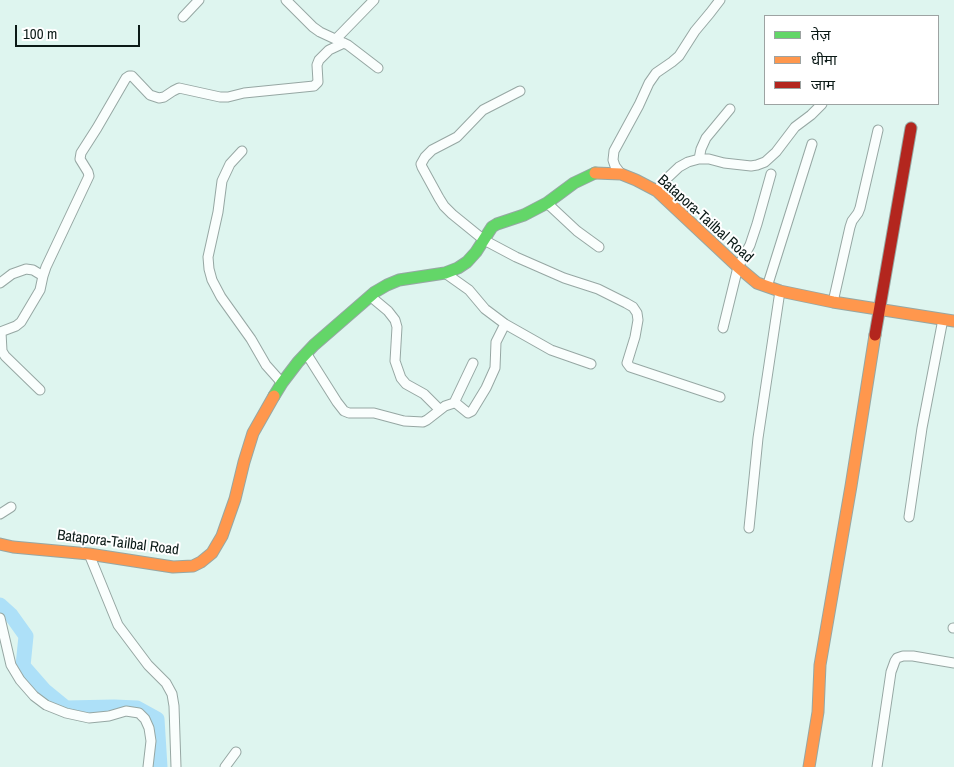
<!DOCTYPE html>
<meta charset="utf-8">
<style>
body{margin:0}
#map{position:relative;width:954px;height:767px;overflow:hidden;background:#def5ef;font-family:"Archivo Narrow","Noto Sans Devanagari",sans-serif}
canvas{display:block}
.legend{position:absolute;left:764px;top:15px;width:175px;height:90px;box-sizing:border-box;background:#fff;border:1px solid #9da3a2;margin:0;padding:6px 9px;list-style:none;font-size:15px;color:#0b1a17}
.legend li{display:flex;align-items:center;gap:10px;height:25px}
.legend b{width:25px;border:1px solid #9da3a2}
.scale{position:absolute;left:15px;top:25px;width:125px;height:22px;box-sizing:border-box;border:2px solid #0b1a17;border-top:0;padding-left:6px;font-size:15px;line-height:18px;white-space:nowrap;color:#0b1a17;-webkit-text-stroke:4px #fff;paint-order:stroke}
</style>
<div id="map">
<canvas width="954" height="767"></canvas>
<ul class="legend">
<li><b style="height:6px;background:#63d668"></b>तेज़</li>
<li><b style="height:6px;background:#ff974d"></b>धीमा</li>
<li><b style="height:6px;background:#b3261e"></b>जाम</li>
</ul>
<div class="scale">100 m</div>
</div>
<script>
const c = document.querySelector('canvas').getContext('2d');
c.lineJoin = 'round';
const poly = rows => new Path2D(rows.map(r => 'M' + r).join(''));
function strokePath(path, color, width, dash) { c.strokeStyle = color; c.lineWidth = width; c.lineCap = dash ? 'butt' : 'round'; c.setLineDash(dash || []); c.stroke(path); }
function write(font, color, halo, rows, align = 'center') {
  c.font = font + ' "Archivo Narrow",sans-serif'; c.lineWidth = 4; c.setLineDash([]); c.textBaseline = 'middle'; c.strokeStyle = halo; c.fillStyle = color; for (const [text, x, y, turn = 0] of rows) {
    c.save(); c.translate(x, y); c.rotate((+turn || 0) * Math.PI / 180); c.textAlign = isNaN(turn) ? turn : align; if (halo) c.strokeText(text, 0, 0); c.fillText(text, 0, 0); c.restore();
  }
}
strokePath(poly([
 [0,605,11,615,26,636,23,666,44,690,66,708,114,707,137,708,157,719,160,767]
]), '#ade0f8', 15);
const street = poly([
 [286,0,313,27,320,32,348,45,378,68],
 [183,17,199,0],
 [336,39,374,0],
 [520,91,483,110,457,137,432,150,425,157,421,164,422,167,439,198,444,206,452,214,484,240,516,257,564,278,598,289,626,303,633,307,637,313,638,320,635,337,627,363,630,367,720,397],
 [242,151,230,164,222,181,218,212,208,257,209,269,212,280,221,297,251,339,266,365,282,383],
 [699,159,701,149,706,138,730,109],
 [621,174,615,166,613,160,614,151,639,105,649,83,656,73,672,62,679,56,695,31,710,13,720,0],
 [657,191,662,183,679,167,688,162,699,159,709,159,724,163,751,166,757,165,765,162,776,152,795,127,811,115,822,104],
 [547,203,577,231,599,247],
 [445,273,469,290,485,309,505,324,551,350,591,364],
 [0,283,12,274,26,269,33,270,43,276],
 [767,287,812,144],
 [370,296,388,311,395,320,397,327,395,361,401,378,406,384,424,394,439,409],
 [833,302,850,227,852,221,858,213,860,208,878,130],
 [723,328,738,267,750,245,757,224,771,174],
 [0,332,16,326,21,322,40,290,43,276,46,267,89,176,88,172,80,159,81,153,97,128,126,78,129,76,132,76,150,95,159,98,164,97,173,91,179,88,220,97,228,97,244,93,314,86,318,82,317,65,319,60,329,50,344,43],
 [1,332,2,351,5,356,40,390],
 [306,353,337,402,344,411,349,413,374,413,404,421,423,422,427,420,445,406,454,403,457,404,468,413,472,411,486,388,495,368,496,342,505,324],
 [454,403,473,363],
 [0,514,11,507],
 [909,517,922,428,943,319],
 [749,528,758,438,780,291],
 [89,554,118,625,148,665,166,683,172,694,174,706,176,767],
 [0,618,11,665,20,680,34,696,46,705,66,713,89,718,109,716,126,711,139,713,145,719,149,728,151,741,148,767],
 [953,628,954,628],
 [225,767,236,752],
 [877,767,891,672,895,661,897,658,903,656,913,656,954,663]
]);
const fast = poly([
 [274,396,282,383,298,362,314,345,375,292,387,285,399,280,445,273,458,268,467,262,476,252,492,227,497,224,524,215,547,203,574,183,595,173]
]);
const slow = poly([
 [595,173,621,174,636,180,657,191,738,267,757,283,780,291,833,302,954,321],
 [0,544,13,547,89,554,173,567,193,566,201,562,212,553,222,536,235,499,244,462,253,433,274,396],
 [809,767,818,712,820,665,851,486,875,335]
]);
const jam = poly([
 [875,335,911,128]
]);
strokePath(street, '#96a7a3', 11);
strokePath(fast, '#96a7a3', 13);
strokePath(slow, '#96a7a3', 13);
strokePath(jam, '#96a7a3', 13);
strokePath(street, '#fafefd', 9);
strokePath(fast, '#63d668', 11);
strokePath(slow, '#ff974d', 11);
strokePath(jam, '#b3261e', 11);
write('15px', '#0b1a17', '#fff', [
 ["Batapora-Tailbal Road",705,219,42],
 ["Batapora-Tailbal Road",118,543,7]
]);
</script>
